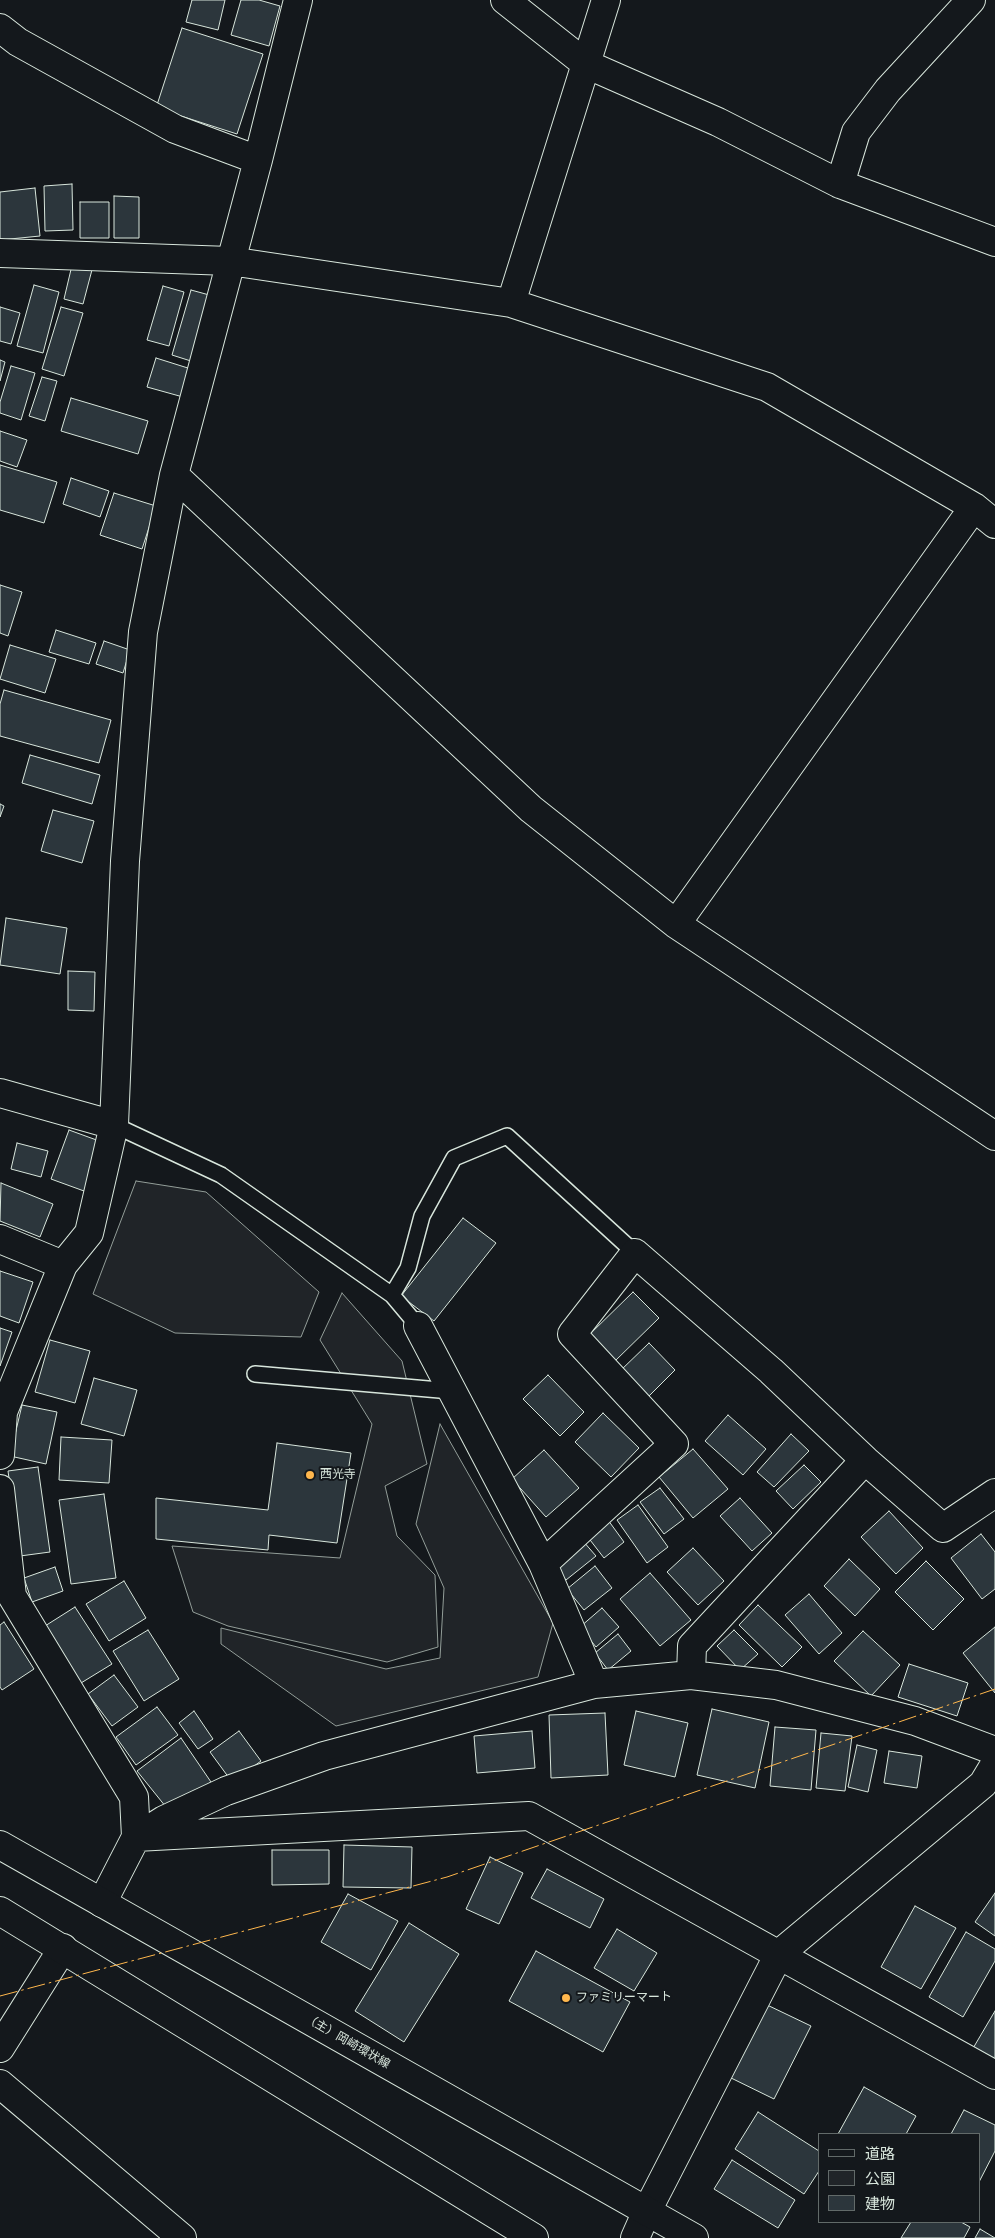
<!DOCTYPE html>
<meta charset="utf-8">
<style>
body{margin:0}
#map{position:relative;width:995px;height:2238px;overflow:hidden;background:#14181c;font-family:"Roboto Condensed","Noto Sans JP",sans-serif}
canvas{display:block}
.legend{position:absolute;left:818px;top:2133px;width:162px;height:90px;box-sizing:border-box;background:#14181c;border:1px solid #626a69;margin:0;padding:6px 9px;list-style:none;font-size:15px;color:#d8e6dc}
.legend li{display:flex;align-items:center;gap:10px;height:25px}
.legend b{width:25px;border:1px solid #626a69}
</style>
<div id="map">
<canvas width="995" height="2238"></canvas>
<ul class="legend">
<li><b style="height:6px;background:#14181c"></b>道路</li>
<li><b style="height:14px;background:#202428"></b>公園</li>
<li><b style="height:14px;background:#2c363c"></b>建物</li>
</ul>
</div>
<script>
const c = document.querySelector('canvas').getContext('2d');
c.lineJoin = 'round';
function fillPath(path, color) { c.fillStyle = color; c.fill(path, 'evenodd'); }
const poly = rows => new Path2D(rows.map(r => 'M' + r).join(''));
function strokePath(path, color, width, dash) { c.strokeStyle = color; c.lineWidth = width; c.lineCap = dash ? 'butt' : 'round'; c.setLineDash(dash || []); c.stroke(path); }
function write(font, color, halo, rows, align = 'center') {
  c.font = font + ' "Roboto Condensed","Noto Sans JP",sans-serif'; c.lineWidth = 4; c.setLineDash([]); c.textBaseline = 'middle'; c.strokeStyle = halo; c.fillStyle = color; for (const [text, x, y, turn = 0] of rows) {
    c.save(); c.translate(x, y); c.rotate((+turn || 0) * Math.PI / 180); c.textAlign = isNaN(turn) ? turn : align; if (halo) c.strokeText(text, 0, 0); c.fillText(text, 0, 0); c.restore();
  }
}
const green = poly([
 [136,1181,206,1192,319,1292,301,1337,175,1333,93,1294,136,1181],
 [342,1293,402,1361,427,1464,385,1486,397,1536,435,1575,438,1647,387,1662,228,1626,193,1612,172,1546,340,1558,372,1424,320,1340,342,1293],
 [440,1424,553,1623,538,1677,336,1726,221,1644,221,1628,386,1669,440,1658,444,1588,416,1524,440,1424]
]);
fillPath(green, '#202428');
strokePath(green, '#939e99', 1);
const building = poly([
 [192,0,225,0,218,30,186,22,192,0],
 [241,0,259,0,280,6,269,46,231,35,241,0],
 [182,28,263,54,237,134,156,108,182,28],
 [72,184,73,230,45,231,44,186,72,184],
 [35,188,40,236,0,240,0,192,35,188],
 [114,196,139,197,139,238,114,238,114,196],
 [80,202,109,202,109,238,80,238,80,202],
 [73,261,93,266,83,304,64,299,73,261],
 [34,285,59,292,43,353,17,346,34,285],
 [163,286,184,292,169,346,147,340,163,286],
 [191,290,213,296,194,362,172,355,191,290],
 [0,307,20,313,11,344,0,341,0,307],
 [61,307,83,313,64,376,42,369,61,307],
 [156,358,191,369,183,397,147,387,156,358],
 [0,360,5,362,0,381,0,360],
 [11,366,35,373,21,420,0,413,0,402,11,366],
 [42,377,57,381,45,421,29,416,42,377],
 [71,398,148,421,138,454,61,431,71,398],
 [0,431,27,440,17,467,0,461,0,431],
 [0,465,57,482,44,523,0,510,0,465],
 [71,478,109,491,100,517,63,504,71,478],
 [114,493,156,506,142,549,100,535,114,493],
 [0,585,22,592,8,636,0,633,0,585],
 [56,630,96,643,89,664,49,652,56,630],
 [104,641,130,650,123,673,96,664,104,641],
 [10,645,56,659,45,693,0,679,10,645],
 [4,690,111,720,99,763,0,736,0,704,4,690],
 [30,755,100,775,92,804,22,783,30,755],
 [0,804,4,806,0,817,0,804],
 [53,810,94,821,82,863,41,851,53,810],
 [6,918,67,928,60,974,0,965,6,918],
 [68,971,95,972,94,1011,68,1010,68,971],
 [69,1130,102,1142,84,1191,51,1179,69,1130],
 [17,1143,48,1151,41,1177,11,1169,17,1143],
 [1,1183,53,1204,40,1237,0,1221,1,1183],
 [463,1218,496,1243,434,1321,401,1296,463,1218],
 [0,1271,33,1282,19,1323,0,1316,0,1271],
 [633,1292,659,1318,614,1362,588,1336,633,1292],
 [0,1328,12,1332,0,1366,0,1328],
 [50,1340,90,1351,75,1403,35,1392,50,1340],
 [649,1343,675,1370,646,1399,619,1372,649,1343],
 [548,1375,584,1412,560,1436,523,1399,548,1375],
 [94,1378,137,1390,124,1436,81,1424,94,1378],
 [22,1405,57,1412,46,1464,10,1456,22,1405],
 [603,1413,639,1448,611,1477,575,1442,603,1413],
 [728,1415,766,1449,743,1475,705,1441,728,1415],
 [791,1434,809,1451,774,1487,757,1472,791,1434],
 [61,1437,112,1440,109,1483,59,1480,61,1437],
 [277,1443,351,1453,337,1543,269,1535,268,1550,156,1539,156,1498,268,1510,277,1443],
 [693,1449,728,1489,693,1518,659,1477,693,1449],
 [544,1450,579,1488,546,1517,512,1479,544,1450],
 [804,1465,821,1482,793,1509,776,1491,804,1465],
 [38,1467,50,1552,20,1556,8,1471,38,1467],
 [660,1488,684,1519,664,1534,640,1502,660,1488],
 [104,1494,116,1578,71,1584,59,1500,104,1494],
 [740,1498,772,1533,752,1551,720,1516,740,1498],
 [638,1505,668,1547,647,1563,617,1520,638,1505],
 [889,1511,923,1548,896,1574,861,1537,889,1511],
 [608,1520,624,1542,604,1558,587,1536,608,1520],
 [981,1534,995,1552,995,1589,982,1599,951,1558,981,1534],
 [583,1541,596,1556,566,1580,553,1565,583,1541],
 [693,1548,724,1581,698,1605,667,1572,693,1548],
 [849,1559,880,1589,855,1616,824,1586,849,1559],
 [926,1561,964,1599,933,1630,895,1592,926,1561],
 [595,1566,612,1588,584,1610,567,1589,595,1566],
 [55,1567,63,1591,32,1602,24,1578,55,1567],
 [650,1573,691,1620,660,1646,620,1599,650,1573],
 [124,1581,146,1618,109,1641,86,1604,124,1581],
 [809,1594,842,1633,819,1654,785,1615,809,1594],
 [758,1605,802,1647,782,1667,739,1625,758,1605],
 [75,1607,112,1664,81,1683,45,1626,75,1607],
 [602,1608,619,1627,596,1647,580,1627,602,1608],
 [4,1622,34,1669,2,1690,0,1687,0,1625,4,1622],
 [995,1627,995,1693,963,1653,995,1627],
 [148,1630,179,1679,144,1701,113,1651,148,1630],
 [734,1630,758,1654,740,1670,717,1646,734,1630],
 [863,1631,900,1665,871,1696,834,1661,863,1631],
 [618,1634,631,1651,608,1670,595,1653,618,1634],
 [909,1664,968,1683,957,1716,898,1697,909,1664],
 [114,1675,138,1707,112,1726,88,1694,114,1675],
 [157,1707,178,1735,136,1765,116,1737,157,1707],
 [712,1709,769,1722,755,1788,697,1775,712,1709],
 [194,1711,213,1739,198,1749,179,1723,194,1711],
 [636,1711,688,1723,675,1777,624,1765,636,1711],
 [605,1713,608,1775,551,1778,549,1715,605,1713],
 [775,1727,816,1730,811,1790,770,1786,775,1727],
 [239,1731,261,1761,232,1782,210,1752,239,1731],
 [532,1731,535,1768,477,1773,474,1736,532,1731],
 [821,1733,852,1736,845,1791,816,1788,821,1733],
 [181,1738,211,1782,170,1812,137,1771,181,1738],
 [857,1745,877,1750,868,1792,848,1787,857,1745],
 [889,1751,922,1756,917,1788,884,1783,889,1751],
 [344,1845,412,1847,411,1888,343,1887,344,1845],
 [272,1850,329,1850,329,1884,272,1885,272,1850],
 [490,1857,523,1873,499,1924,466,1909,490,1857],
 [547,1869,604,1899,590,1928,531,1898,547,1869],
 [995,1893,995,1936,975,1922,995,1893],
 [348,1894,398,1921,371,1970,321,1942,348,1894],
 [915,1906,956,1928,921,1989,881,1967,915,1906],
 [409,1923,459,1954,404,2042,355,2011,409,1923],
 [617,1929,657,1953,634,1991,594,1968,617,1929],
 [966,1932,995,1949,995,1961,963,2017,929,1997,966,1932],
 [536,1951,630,2002,603,2052,509,2001,536,1951],
 [763,2003,811,2026,774,2099,727,2076,763,2003],
 [995,2011,995,2063,972,2050,995,2011],
 [864,2087,916,2116,906,2134,838,2134,864,2087],
 [964,2110,995,2125,995,2151,979,2182,979,2134,951,2134,964,2110],
 [758,2112,819,2151,819,2171,804,2194,735,2149,758,2112],
 [732,2160,795,2200,778,2228,714,2189,732,2160],
 [911,2222,961,2222,970,2227,964,2238,901,2238,911,2222],
 [980,2229,995,2238,975,2238,980,2229]
]);
fillPath(building, '#2c363c');
strokePath(building, '#d8e6dc', 1);
const lane = poly([
 [114,1125,221,1175,392,1295],
 [418,1326,392,1295,408,1268,422,1216,454,1158,507,1136,635,1253],
 [255,1374,451,1391]
]);
const street = poly([
 [505,0,586,64,718,122,840,184,995,242],
 [0,28,18,42,175,129,258,160],
 [840,184,856,132,888,90,971,0],
 [0,253,230,261,511,303,767,387,974,507,995,524],
 [511,303,606,0],
 [174,475,531,809,676,924,995,1136],
 [676,924,974,507],
 [0,1093,114,1125],
 [0,1239,63,1265],
 [418,1326,543,1564,594,1684],
 [0,1455,3,1412,63,1265,89,1233,114,1125,125,861,143,632,174,475,258,160,298,0],
 [865,1460,943,1528,995,1493],
 [0,1489,12,1596,134,1797,136,1837,102,1903],
 [543,1564,674,1444,572,1334,635,1253,771,1371,865,1460,692,1646,691,1675],
 [142,1834,164,1820,226,1791,324,1756,594,1684,691,1675,776,1685,915,1721,995,1751],
 [136,1837,529,1816,995,2075],
 [0,2048,63,1948],
 [0,2084,182,2238],
 [635,2238,647,2211,779,1954,983,1784,995,1764]
]);
const primary = poly([
 [0,1845,694,2238],
 [0,1911,534,2238]
]);
strokePath(lane, '#d8e6dc', 18);
strokePath(street, '#d8e6dc', 30);
strokePath(primary, '#d8e6dc', 30);
strokePath(lane, '#14181c', 15);
strokePath(street, '#14181c', 28);
strokePath(primary, '#14181c', 28);
strokePath(poly([
 [0,1996,447,1877,995,1689]
]), '#ffb74d', 1, [18, 4, 2.5, 4]);
for (const [x, y, r, color] of [
 [310,1475,5,"#ffb74d"],
 [566,1998,5,"#ffb74d"]
]) { const dot = new Path2D(); dot.arc(x, y, r, 0, 2 * Math.PI); c.fillStyle = color; c.fill(dot); strokePath(dot, '#14181c', 2); }
write('12px', '#d8e6dc', '#14181c', [
 ["西光寺",320,1475],
 ["ファミリーマート",576,1998]
], 'left');
write('12px', '#d8e6dc', '#14181c', [
 ["（主）岡崎環状線",347,2042,30]
]);
</script>
